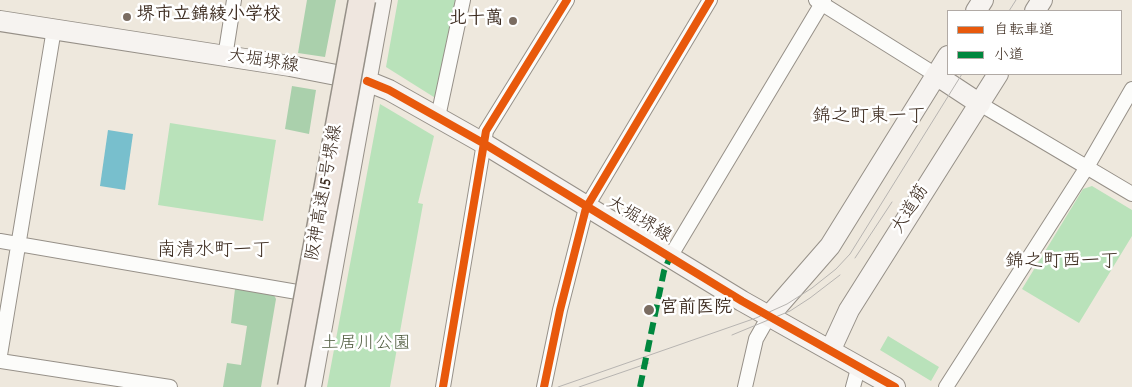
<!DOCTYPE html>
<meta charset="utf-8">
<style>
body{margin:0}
#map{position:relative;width:1132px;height:387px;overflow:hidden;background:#eee8dd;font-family:Dekko,"Klee One",sans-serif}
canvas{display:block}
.legend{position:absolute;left:947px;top:10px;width:175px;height:65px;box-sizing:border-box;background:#fff;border:1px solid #b1aaa5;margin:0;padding:6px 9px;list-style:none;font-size:15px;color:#3b2a1e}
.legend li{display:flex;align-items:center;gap:10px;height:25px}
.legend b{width:25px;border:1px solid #b1aaa5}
</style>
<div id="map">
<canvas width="1132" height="387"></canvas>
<ul class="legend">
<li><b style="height:6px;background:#e8590c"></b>自転車道</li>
<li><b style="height:6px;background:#00873e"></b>小道</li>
</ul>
</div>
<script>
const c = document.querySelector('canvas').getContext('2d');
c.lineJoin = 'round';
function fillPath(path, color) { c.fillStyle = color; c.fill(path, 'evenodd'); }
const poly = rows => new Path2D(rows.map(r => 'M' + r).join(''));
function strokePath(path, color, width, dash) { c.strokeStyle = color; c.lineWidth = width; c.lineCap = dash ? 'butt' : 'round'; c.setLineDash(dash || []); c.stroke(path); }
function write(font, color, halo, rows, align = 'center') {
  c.font = font + ' Dekko,"Klee One",sans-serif'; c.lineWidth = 5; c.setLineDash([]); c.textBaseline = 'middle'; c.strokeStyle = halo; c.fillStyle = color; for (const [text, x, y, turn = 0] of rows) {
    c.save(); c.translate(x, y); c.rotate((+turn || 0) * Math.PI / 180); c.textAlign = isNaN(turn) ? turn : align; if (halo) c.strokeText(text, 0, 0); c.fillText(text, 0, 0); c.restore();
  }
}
fillPath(poly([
 [398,0,458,0,437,99,386,67],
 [380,104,434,136,418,203,423,204,390,387,327,387],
 [170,123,276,140,263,221,158,205],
 [1092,186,1132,210,1132,236,1079,323,1022,289,1083,189],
 [888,336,939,367,931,381,880,350]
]), '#b9e2ba');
fillPath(poly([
 [307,0,336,0,325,57,298,53],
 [292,86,316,90,309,134,285,129],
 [235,289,274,295,276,299,261,387,223,387,227,363,241,365,247,326,231,323]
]), '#aad0ac');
fillPath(poly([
 [108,130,133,134,125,190,100,186]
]), '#78bfcd');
const street = poly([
 [816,0,936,75],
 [225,57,234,0],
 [980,104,1132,194],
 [438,117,463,0],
 [0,241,303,293],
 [670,257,824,0],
 [0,355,54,29],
 [0,361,170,387],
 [443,387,486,131,567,0],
 [544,387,560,310,586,208,710,0],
 [745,387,756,339,769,316],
 [853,387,859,365],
 [946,387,1087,167,1132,89]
]);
const secondary = poly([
 [976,11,983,0],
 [1035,11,1042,0],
 [0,21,290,66,367,81,389,90,483,143,742,301,895,387],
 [936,75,980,104],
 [769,316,830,246,948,56],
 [831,349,849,310,998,74],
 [311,387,381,0]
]);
strokePath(street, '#969088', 16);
strokePath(secondary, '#969088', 22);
strokePath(street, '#fcfcfa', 14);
strokePath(secondary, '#f6f3f0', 20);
strokePath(poly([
 [1009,11,1016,0],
 [855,258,892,202],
 [732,335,790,311,810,298,840,275],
 [558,387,756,318,787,304,812,288,836,269,850,254,962,74],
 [579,387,649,363]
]), '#b7b4b1', 1);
const highwayBridge = poly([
 [291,387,362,0]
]);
strokePath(highwayBridge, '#969088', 29, []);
strokePath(highwayBridge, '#efe6df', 26);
strokePath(poly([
 [640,387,664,271,670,257]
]), '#00873e', 6, [12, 6]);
strokePath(poly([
 [367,81,389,90,483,143,742,301,895,387],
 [443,387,486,131,567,0],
 [544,387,560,310,586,208,710,0]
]), '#e8590c', 8);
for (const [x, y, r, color] of [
 [127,17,5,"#7a6c61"],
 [513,21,5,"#7a6c61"],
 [649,310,6,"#7a6c61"]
]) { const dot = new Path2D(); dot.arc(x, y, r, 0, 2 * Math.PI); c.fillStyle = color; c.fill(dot); strokePath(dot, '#fff', 2); }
write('bold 18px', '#3b2a1e', '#fff', [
 ["堺市立錦綾小学校",137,17],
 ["北十萬",503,21,"right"],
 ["宮前医院",660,310]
], 'left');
write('18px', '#3b2a1e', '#fff', [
 ["大堀堺線",263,63,9],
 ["阪神高速15号堺線",326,193,-80],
 ["大道筋",912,210,-58],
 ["大堀堺線",638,221,31]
]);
write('18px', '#546044', '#fff', [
 ["土居川公園",366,346]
]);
write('19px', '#3b2a1e', '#fff', [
 ["錦之町東一丁",869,118],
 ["南清水町一丁",214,252],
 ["錦之町西一丁",1062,263]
]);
</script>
